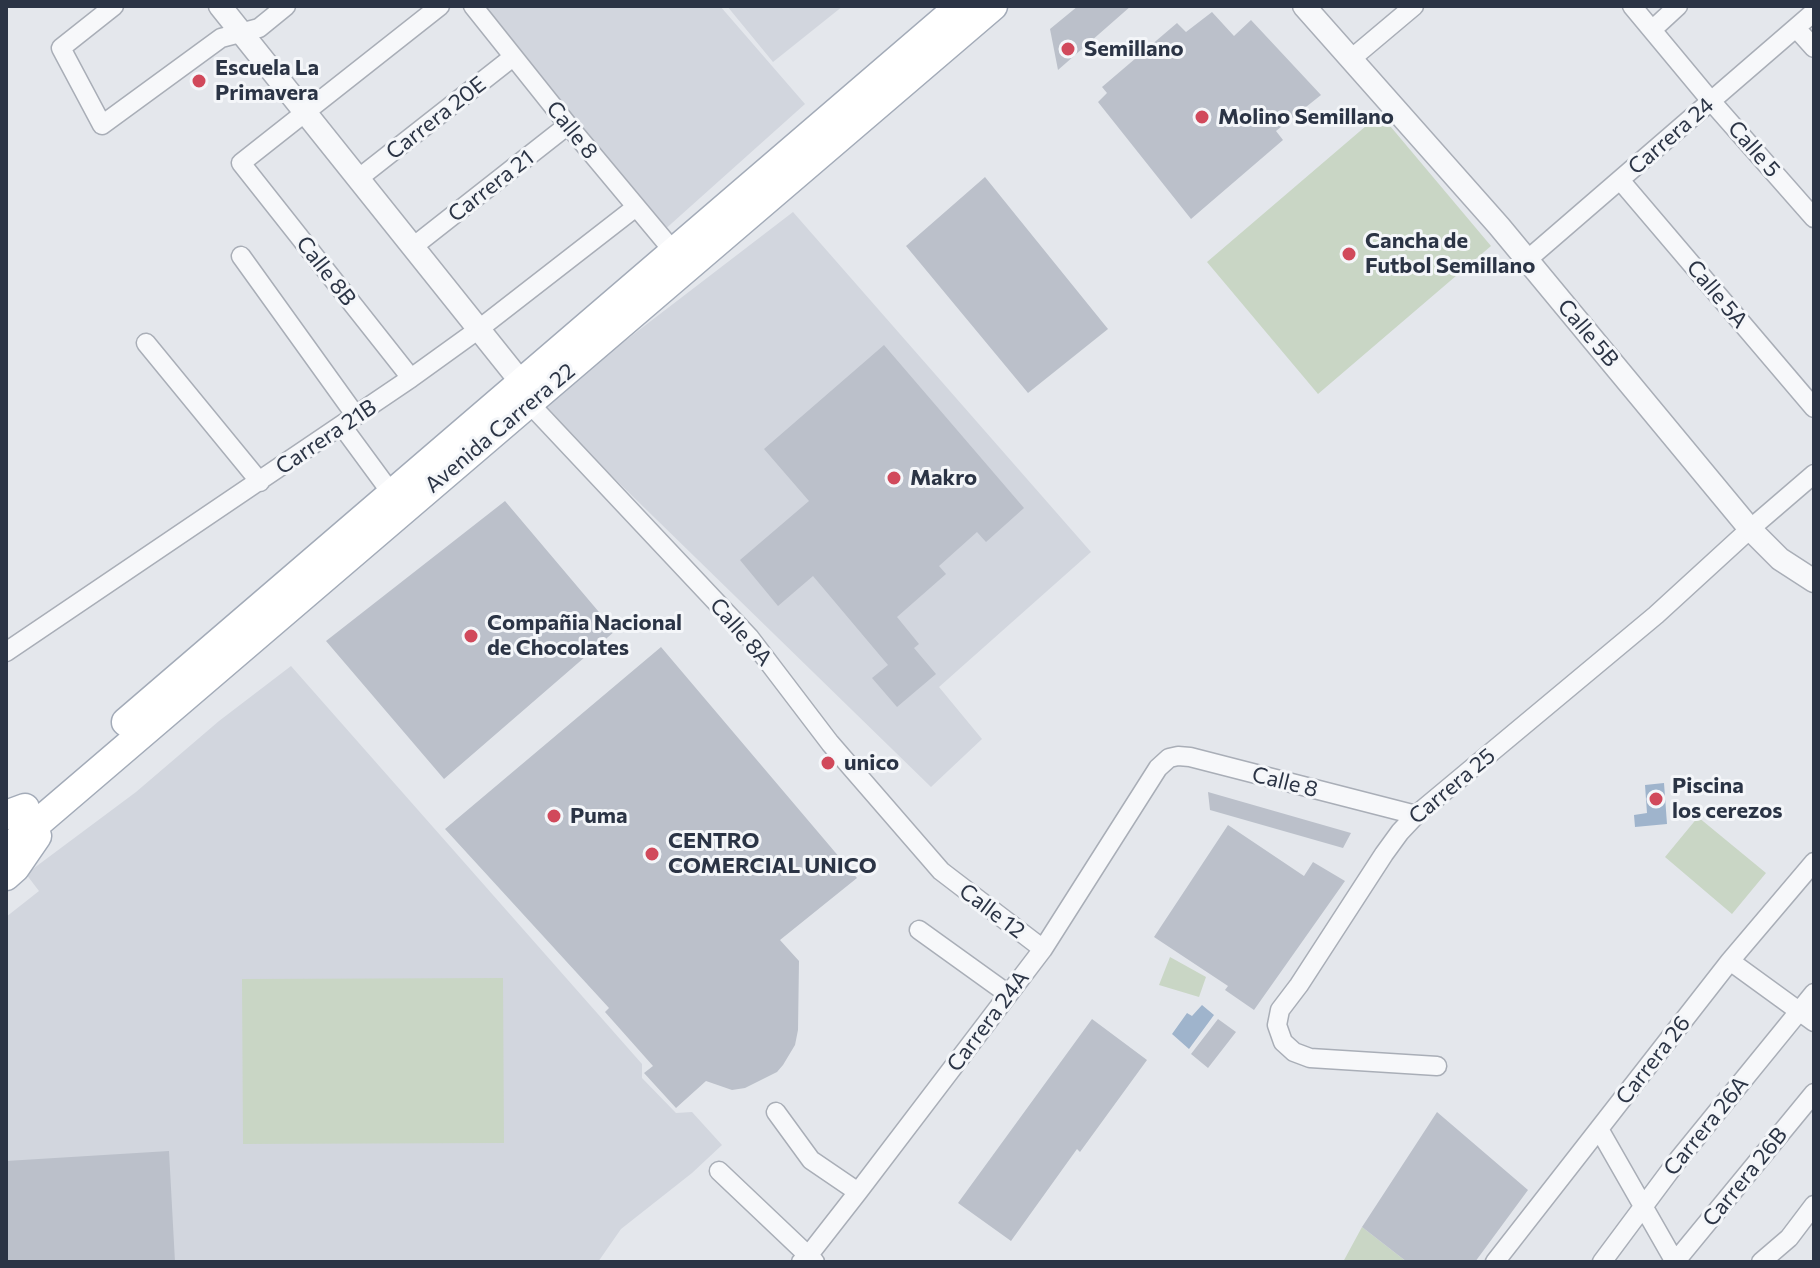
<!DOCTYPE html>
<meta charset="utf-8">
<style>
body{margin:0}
#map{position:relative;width:1820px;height:1268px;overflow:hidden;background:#e4e7ec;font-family:Commissioner,sans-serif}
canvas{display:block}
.frame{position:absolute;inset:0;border:8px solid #2b3445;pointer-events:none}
</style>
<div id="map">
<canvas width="1820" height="1268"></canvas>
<div class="frame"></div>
</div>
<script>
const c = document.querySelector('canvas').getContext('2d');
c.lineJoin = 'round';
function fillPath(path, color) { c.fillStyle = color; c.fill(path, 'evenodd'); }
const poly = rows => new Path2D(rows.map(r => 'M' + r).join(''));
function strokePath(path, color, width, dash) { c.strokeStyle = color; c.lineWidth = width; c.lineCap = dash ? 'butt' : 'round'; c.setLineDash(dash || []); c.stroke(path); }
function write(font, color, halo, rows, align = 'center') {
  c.font = font + ' Commissioner,sans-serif'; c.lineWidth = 6; c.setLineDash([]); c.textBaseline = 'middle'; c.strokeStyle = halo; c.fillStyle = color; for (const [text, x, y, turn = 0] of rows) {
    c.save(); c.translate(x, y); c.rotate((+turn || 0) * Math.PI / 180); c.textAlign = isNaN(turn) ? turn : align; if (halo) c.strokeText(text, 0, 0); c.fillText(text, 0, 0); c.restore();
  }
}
fillPath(poly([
 [478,6,720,6,805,104,662,232],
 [727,6,843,6,773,62],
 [793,212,1091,552,939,687,982,739,931,787,540,406],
 [291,666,642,1064,642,1078,676,1113,692,1112,722,1145,692,1173,621,1229,598,1262,6,1262,6,917,39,891,26,874,136,792,219,721]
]), '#d2d6de');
fillPath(poly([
 [1380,114,1491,246,1318,394,1207,262],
 [1698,817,1766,873,1732,914,1665,857],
 [1170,957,1206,977,1199,997,1159,985],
 [503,978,504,1143,243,1144,242,979],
 [1362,1227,1407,1262,1343,1262]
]), '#c9d6c5');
fillPath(poly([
 [1664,783,1667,824,1635,827,1634,815,1647,813,1645,785],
 [1202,1005,1214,1015,1189,1049,1172,1034,1187,1013,1192,1016]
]), '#9fb4cc');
fillPath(poly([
 [1078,6,1131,6,1058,70,1050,29],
 [1212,12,1234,36,1251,20,1321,95,1276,131,1283,140,1191,219,1098,102,1107,93,1102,87,1177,23,1186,32],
 [985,177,1108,329,1028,393,906,246],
 [884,345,1024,508,986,542,977,532,939,566,946,574,897,617,919,644,914,648,936,674,897,707,872,678,888,665,813,576,778,606,740,560,809,501,764,449],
 [505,501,615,631,444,779,326,641],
 [661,647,857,878,780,940,799,961,798,1030,795,1045,783,1065,777,1072,745,1088,732,1090,706,1081,676,1108,644,1073,653,1066,605,1012,609,1008,445,829],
 [1208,792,1351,833,1343,848,1210,810],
 [1228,825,1304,876,1313,862,1345,881,1254,1010,1225,990,1228,986,1154,937],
 [1092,1019,1147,1060,1080,1152,1077,1149,1011,1241,958,1203],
 [1218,1019,1236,1032,1208,1068,1191,1054],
 [1437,1112,1528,1190,1475,1262,1407,1262,1362,1227],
 [169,1151,175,1262,6,1262,6,1161]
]), '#bbc0ca');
const minor = poly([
 [114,6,61,48,102,125,221,38,259,28,286,6],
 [473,6,568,125,674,252],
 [1632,6,1711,101,1814,218],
 [1796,28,1814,48],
 [1652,30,1678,6],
 [1351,59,1414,6],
 [359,178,513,57],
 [1620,180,1814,408],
 [414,246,568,125],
 [241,256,356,416],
 [1527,260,1814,12],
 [146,343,260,482],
 [411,378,241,163,440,6],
 [529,403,750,638,830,743,941,871,1043,949],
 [342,426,392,494],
 [6,652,411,378,479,329,636,207],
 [919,930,1008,994],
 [1730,961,1814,1022],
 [1437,1066,1310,1058,1294,1052,1283,1042,1277,1025,1280,1010,1299,985,1384,854,1400,832,1416,815,1656,615,1750,529,1814,474],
 [776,1112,811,1160,858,1192],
 [1599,1129,1675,1262],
 [719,1171,815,1262],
 [801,1262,808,1256,858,1192,1043,949,1158,768,1169,758,1178,756,1190,757,1416,815],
 [1495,1262,1730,961,1814,862],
 [1602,1262,1678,1160,1814,993],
 [1675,1262,1814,1093],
 [1761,1262,1789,1238,1814,1205]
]);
const tertiary = poly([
 [220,6,521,382],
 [1304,6,1499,226,1750,529,1780,559,1814,581]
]);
const primary = poly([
 [126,722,960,6],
 [6,815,25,808],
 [6,850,993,6],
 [6,876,15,868,37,836]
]);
strokePath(minor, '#a9aeb7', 21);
strokePath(tertiary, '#a9aeb7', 25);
strokePath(primary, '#a3abb8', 31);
strokePath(minor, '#f7f8fa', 18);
strokePath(tertiary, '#f7f8fa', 22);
strokePath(primary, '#fff', 28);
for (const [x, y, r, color] of [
 [1068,49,8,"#d1495b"],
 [199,81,8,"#d1495b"],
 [1202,117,8,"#d1495b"],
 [1349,254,8,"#d1495b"],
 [894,478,8,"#d1495b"],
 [471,636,8,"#d1495b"],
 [828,763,8,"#d1495b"],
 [1656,799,8,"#d1495b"],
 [554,816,8,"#d1495b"],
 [652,854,8,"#d1495b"]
]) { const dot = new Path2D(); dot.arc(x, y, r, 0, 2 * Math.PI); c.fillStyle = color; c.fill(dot); strokePath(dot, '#f4f6f9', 3); }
write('bold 22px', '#2b3445', '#f4f6f9', [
 ["Semillano",1084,49],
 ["Escuela La",215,68],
 ["Primavera",215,93],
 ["Molino Semillano",1218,117],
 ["Cancha de",1365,241],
 ["Futbol Semillano",1365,266],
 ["Makro",910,478],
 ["Compañia Nacional",487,623],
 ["de Chocolates",487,648],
 ["unico",844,763],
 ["Piscina",1672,786],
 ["los cerezos",1672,811],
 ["Puma",570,816],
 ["CENTRO",668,841],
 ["COMERCIAL UNICO",668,866]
], 'left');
write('22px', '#2b3445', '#f4f6f9', [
 ["Carrera 20E",436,118,-38],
 ["Calle 8",572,130,51],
 ["Carrera 24",1671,136,-41],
 ["Calle 5",1754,149,49],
 ["Carrera 21",491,186,-38],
 ["Calle 8B",326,271,52],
 ["Calle 5A",1717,294,50],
 ["Calle 5B",1588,333,50],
 ["Avenida Carrera 22",500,428,-40],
 ["Carrera 21B",326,437,-34],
 ["Calle 8A",741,632,49],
 ["Calle 8",1285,782,14],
 ["Carrera 25",1452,786,-40],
 ["Calle 12",992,911,37],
 ["Carrera 24A",988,1021,-53],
 ["Carrera 26",1653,1060,-52],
 ["Carrera 26A",1706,1126,-51],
 ["Carrera 26B",1745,1177,-51]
]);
</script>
